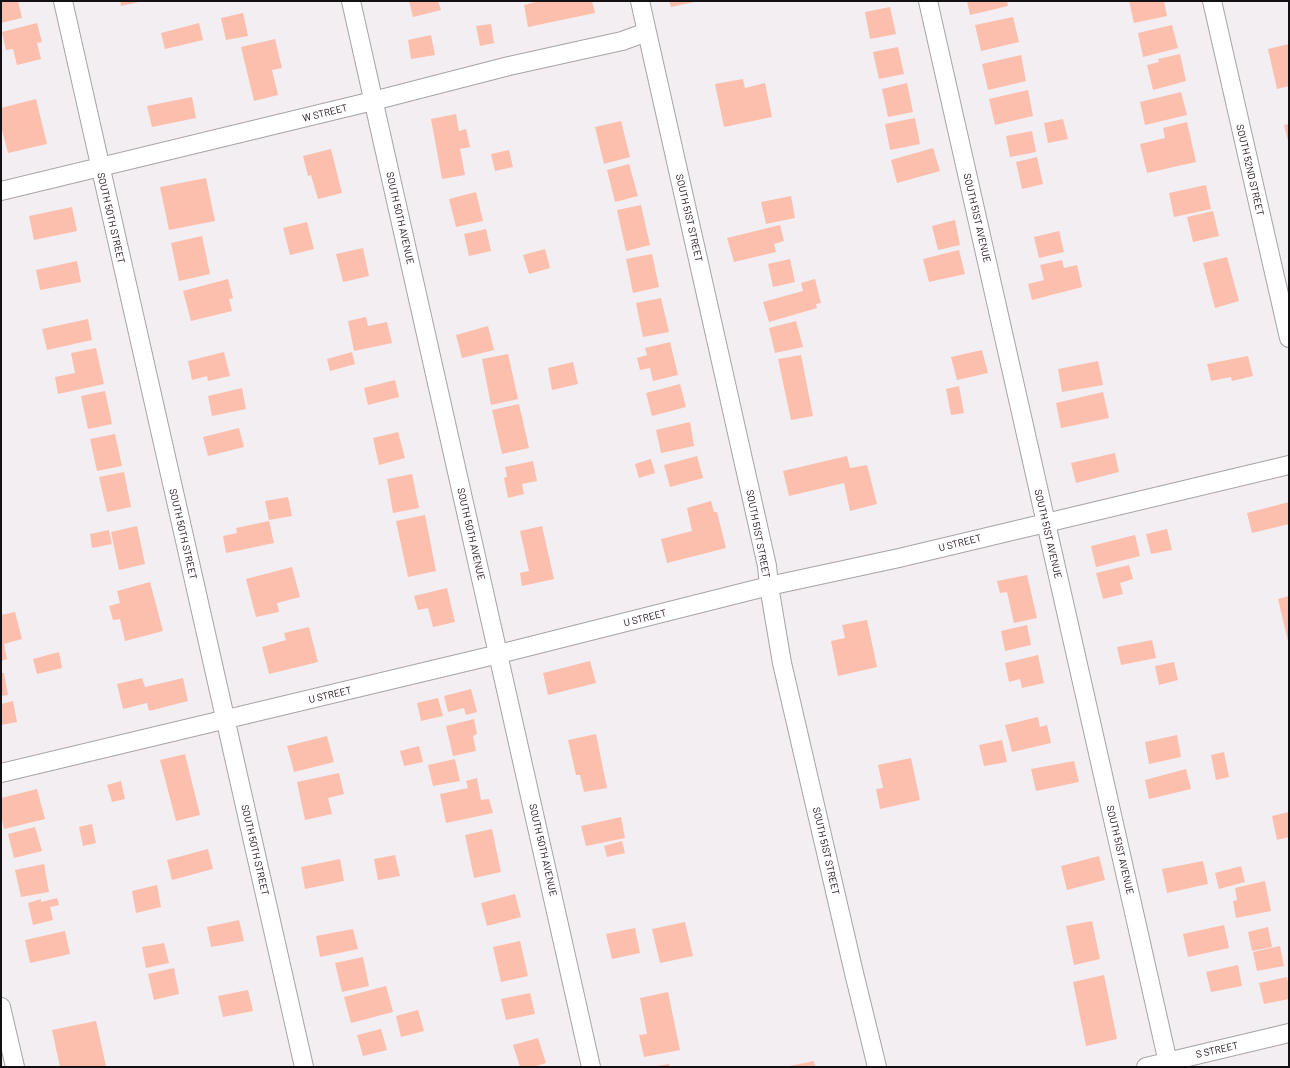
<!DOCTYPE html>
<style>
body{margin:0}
#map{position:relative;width:1290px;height:1068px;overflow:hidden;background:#f2eef2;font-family:Barlow,sans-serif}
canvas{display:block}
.frame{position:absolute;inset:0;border:2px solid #131113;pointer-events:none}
</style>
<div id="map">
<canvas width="1290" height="1068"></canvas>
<div class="frame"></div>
</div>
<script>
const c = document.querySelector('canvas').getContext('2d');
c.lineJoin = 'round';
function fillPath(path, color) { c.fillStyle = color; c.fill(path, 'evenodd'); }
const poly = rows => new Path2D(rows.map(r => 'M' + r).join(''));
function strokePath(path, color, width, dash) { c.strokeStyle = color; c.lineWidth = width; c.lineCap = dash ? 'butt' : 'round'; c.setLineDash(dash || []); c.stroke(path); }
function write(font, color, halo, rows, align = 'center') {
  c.font = font + ' Barlow,sans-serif'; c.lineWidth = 3.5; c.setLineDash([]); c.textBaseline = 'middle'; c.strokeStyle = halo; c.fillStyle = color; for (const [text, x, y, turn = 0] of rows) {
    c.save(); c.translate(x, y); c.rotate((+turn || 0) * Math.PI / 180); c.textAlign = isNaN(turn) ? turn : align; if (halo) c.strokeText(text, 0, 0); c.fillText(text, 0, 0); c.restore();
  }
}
fillPath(poly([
 [1,1,18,1,22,18,1,23],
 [120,1,139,1,139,2,121,6],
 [409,1,438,1,441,10,413,17],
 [540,1,592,1,595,13,528,27,524,5],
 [669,1,694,1,694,2,671,7],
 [967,1,1007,1,1008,6,970,15],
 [1129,1,1164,1,1167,16,1134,23],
 [890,7,896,34,870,39,865,12],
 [243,13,248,36,226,40,221,18],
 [1013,17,1019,42,981,51,975,25],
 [37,23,42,42,37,43,41,59,17,65,13,49,6,50,2,32],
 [199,23,203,40,165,49,161,33],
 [491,24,494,43,480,46,476,26],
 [1172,25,1178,48,1143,57,1138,33],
 [431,35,435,55,411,59,408,40],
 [275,39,282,68,272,70,278,95,254,101,241,47],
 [1289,44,1289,86,1277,89,1268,49],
 [898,47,904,74,879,79,873,52],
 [1180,54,1186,81,1153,90,1147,65,1159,62,1158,59],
 [1021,55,1026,81,988,90,982,64],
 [743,79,745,88,765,83,772,117,724,127,715,84],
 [907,83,913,112,888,117,882,89],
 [1028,90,1033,116,995,125,989,99],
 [1181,92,1187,115,1145,125,1140,102],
 [192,97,196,118,152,127,147,106],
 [36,99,47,144,8,153,1,126,1,108],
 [456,114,459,131,466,129,470,147,460,149,465,175,442,179,431,119],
 [915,118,920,144,890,150,885,124],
 [1063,119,1068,139,1048,143,1044,123],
 [621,121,630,157,604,164,595,127],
 [1187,122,1196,162,1147,173,1140,144,1165,138,1163,128],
 [1289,124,1289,141,1288,141,1284,125],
 [1032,131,1036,152,1010,157,1006,136],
 [933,148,940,171,897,183,891,160],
 [331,149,342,193,318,199,311,175,308,176,303,156],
 [509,150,513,167,495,171,491,154],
 [1037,157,1043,184,1022,189,1016,162],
 [629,164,638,196,615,202,607,170],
 [206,178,215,221,169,230,160,187],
 [1206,185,1211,209,1174,217,1169,193],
 [476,192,483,221,456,227,449,199],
 [791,196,795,218,766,224,761,202],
 [641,205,650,245,626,251,617,210],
 [72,207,77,231,34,240,29,216],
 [1213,211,1219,236,1193,242,1187,217],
 [955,220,960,245,938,250,932,226],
 [307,222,314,249,290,255,283,228],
 [780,225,784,241,774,244,776,252,734,262,727,238],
 [486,229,491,251,469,256,464,234],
 [1059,231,1064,252,1039,258,1034,237],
 [202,236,210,274,179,281,171,243],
 [363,248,369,276,343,282,336,254],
 [545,249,550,268,529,274,523,255],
 [959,250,965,274,929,282,923,259],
 [652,254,659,287,633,293,626,259],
 [1227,257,1239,301,1215,308,1203,263],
 [790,259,795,282,773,287,768,264],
 [1062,260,1064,268,1077,265,1082,287,1032,300,1028,284,1044,280,1040,265],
 [77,261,81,282,40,290,36,270],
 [228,279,233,298,229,299,232,311,191,321,183,291],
 [815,279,821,303,816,304,817,308,769,322,763,302,803,291,801,283],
 [661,298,669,332,643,337,636,303],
 [366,317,368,326,387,322,392,343,354,351,348,321],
 [88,319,92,340,47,350,42,329],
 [796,321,803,347,775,353,769,328],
 [488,326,494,350,462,358,456,335],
 [670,342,678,375,653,381,650,368,640,370,637,358,647,355,645,348],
 [96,348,104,384,58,394,55,377,75,373,71,353],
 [982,350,988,373,957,380,951,357],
 [224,352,230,376,208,381,207,376,192,380,188,361],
 [352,352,355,364,330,371,327,359],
 [508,354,518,399,491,405,482,359],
 [801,355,813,416,791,420,778,359],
 [1248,356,1253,376,1232,381,1231,377,1211,381,1207,364],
 [1098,361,1103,385,1062,392,1058,369],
 [573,362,578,384,552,390,548,368],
 [395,380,399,397,368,405,364,388],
 [680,384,686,407,652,416,646,393],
 [959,386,964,413,951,415,946,389],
 [242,388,246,409,212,416,208,396],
 [105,391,112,424,88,429,81,396],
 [1103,392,1109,418,1061,428,1056,403],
 [519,404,529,448,502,454,492,410],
 [690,422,694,446,661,453,656,430],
 [239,428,244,447,208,456,203,437],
 [398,432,405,458,379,465,373,438],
 [115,434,122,466,97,471,90,439],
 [1115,453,1119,472,1076,483,1071,463],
 [697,456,703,478,670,487,664,465],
 [847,456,850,468,867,465,877,504,850,511,844,483,789,496,783,471],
 [651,459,655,473,639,478,635,464],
 [533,461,537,481,522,484,524,494,508,498,504,478,507,477,505,467],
 [124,472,131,507,107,512,99,477],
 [412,474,419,508,393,513,387,479],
 [288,497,292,516,269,520,265,501],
 [711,501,714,512,717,512,726,548,667,563,661,539,692,531,687,508],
 [1289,502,1289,524,1252,533,1247,513],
 [425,515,436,571,408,577,396,521],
 [269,521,274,543,226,553,223,536,237,533,236,528],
 [137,526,145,564,119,570,111,532],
 [542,526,554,579,522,586,520,573,529,571,520,531],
 [1167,529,1172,550,1151,554,1146,534],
 [109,530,112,544,92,548,90,534],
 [1135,535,1140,556,1096,567,1091,546],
 [1129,565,1133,579,1120,583,1123,594,1103,599,1096,573],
 [292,567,300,597,277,603,279,612,256,617,246,579],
 [1027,575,1037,618,1014,623,1007,592,1000,593,997,581],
 [150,582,163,631,125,641,120,619,113,620,109,606,120,603,117,591],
 [447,588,455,622,433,627,428,608,418,610,414,596],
 [1289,596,1289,641,1288,641,1278,599],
 [15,612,22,639,4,644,7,659,1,661,1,615],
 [867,620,877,667,838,676,831,641,845,638,842,625],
 [1027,625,1031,645,1005,651,1001,631],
 [309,627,318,662,269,674,262,647,286,640,284,633],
 [1152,640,1156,658,1121,665,1117,647],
 [59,652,62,668,37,674,33,659],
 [1038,655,1044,683,1022,688,1020,679,1009,682,1005,663],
 [590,661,596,683,548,695,543,673],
 [1174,662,1178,680,1159,685,1155,666],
 [1,673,4,673,8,695,1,696],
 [142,678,145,687,183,678,188,701,149,711,147,703,123,709,117,684],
 [471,689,477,712,466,715,464,708,448,712,444,696],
 [438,698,443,716,421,721,417,703],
 [13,701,17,722,1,725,1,704],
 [1038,717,1040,727,1047,725,1051,743,1012,752,1005,725],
 [474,719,477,734,473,736,476,751,453,756,446,726],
 [596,734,607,788,584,792,580,775,576,775,568,740],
 [1177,735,1181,757,1149,764,1145,742],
 [327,736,334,762,294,772,287,746],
 [1002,740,1007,762,984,766,979,745],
 [419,746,423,762,404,766,400,751],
 [1224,752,1229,777,1216,780,1211,755],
 [185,754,200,815,176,821,160,760],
 [911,758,920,800,880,809,876,789,883,788,878,765],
 [455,759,460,781,433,786,428,765],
 [1074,761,1079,782,1036,791,1031,769],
 [1186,769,1191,789,1149,799,1145,780],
 [339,773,344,794,328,798,332,814,305,820,297,782],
 [477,778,481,800,489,799,493,813,446,823,440,794,468,788,466,781],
 [121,781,125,799,112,802,107,785],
 [37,789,45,819,4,829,1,815,1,798],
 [1289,812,1289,837,1277,840,1272,816],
 [621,817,625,838,586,846,581,826],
 [92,824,96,843,83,846,79,827],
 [35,827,42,851,14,858,8,834],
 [492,829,501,872,474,878,465,835],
 [622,841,625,853,607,857,604,846],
 [208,849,213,869,172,880,167,860],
 [395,855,400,876,378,880,374,859],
 [1099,856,1105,880,1067,890,1061,866],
 [340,859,344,881,305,889,301,867],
 [1203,861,1208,884,1167,893,1162,869],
 [44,864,49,892,21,897,15,870],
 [1241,866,1245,882,1219,889,1215,873],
 [1265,881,1271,911,1236,918,1233,901,1237,900,1235,888],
 [157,885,161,907,136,913,132,891],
 [515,894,521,917,487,926,481,903],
 [57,898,59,905,50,907,53,920,33,925,28,903,41,899,41,902],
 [239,920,244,941,211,947,207,927],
 [1092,921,1100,959,1074,965,1066,926],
 [685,922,693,956,660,963,652,929],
 [1224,925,1229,948,1188,957,1183,934],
 [1268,927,1272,947,1252,951,1248,932],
 [635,928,640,953,612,959,606,934],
 [353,929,358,949,320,957,316,936],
 [65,931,70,954,30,963,25,940],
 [520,941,528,976,501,982,493,947],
 [164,943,169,963,146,968,142,947],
 [1280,946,1284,966,1257,971,1253,952],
 [363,957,369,986,342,992,335,963],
 [1238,965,1242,986,1211,992,1206,972],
 [174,968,179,994,154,1000,148,974],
 [1104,975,1117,1039,1086,1046,1073,982],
 [1287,977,1289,988,1289,999,1264,1004,1259,983],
 [386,986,393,1012,351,1023,344,997],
 [248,990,253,1011,223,1017,218,996],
 [668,992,680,1050,644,1057,639,1035,647,1034,640,998],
 [530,993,535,1014,506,1020,501,999],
 [418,1010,424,1031,401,1037,396,1016],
 [96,1021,106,1066,60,1067,52,1030],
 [381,1029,387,1050,363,1056,357,1035],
 [538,1038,546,1063,533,1067,520,1067,513,1045],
 [814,1061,815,1067,789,1067,789,1066],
 [669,1064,670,1067,656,1067,656,1066]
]), '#fcbfad');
const minor = poly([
 [63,1,304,1067],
 [351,1,591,1067],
 [640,1,767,566,769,586,782,663,854,973,877,1067],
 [928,1,1169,1067],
 [1212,1,1289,338],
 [1,191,373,101,509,66,622,41,647,32],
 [1,773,499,654,769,586,899,558,1289,465],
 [1,1007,15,1067],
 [1146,1067,1289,1033]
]);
strokePath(minor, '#a7a3a6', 20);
strokePath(minor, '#fff', 18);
write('10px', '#131113', '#fffbfe', [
 ["W STREET",325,113,-14],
 ["SOUTH 52ND STREET",1250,170,77],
 ["SOUTH 50TH STREET",111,218,77],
 ["SOUTH 50TH AVENUE",400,218,77],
 ["SOUTH 51ST STREET",689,218,77],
 ["SOUTH 51ST AVENUE",977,218,77],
 ["SOUTH 50TH STREET",183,534,77],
 ["SOUTH 50TH AVENUE",471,534,77],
 ["SOUTH 51ST STREET",758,534,79],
 ["SOUTH 51ST AVENUE",1048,534,77],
 ["U STREET",960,543,-14],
 ["U STREET",645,618,-14],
 ["U STREET",330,695,-13],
 ["SOUTH 50TH STREET",255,850,77],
 ["SOUTH 50TH AVENUE",543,850,77],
 ["SOUTH 51ST AVENUE",1120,850,77],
 ["SOUTH 51ST STREET",826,851,77],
 ["S STREET",1217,1050,-13]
]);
</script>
